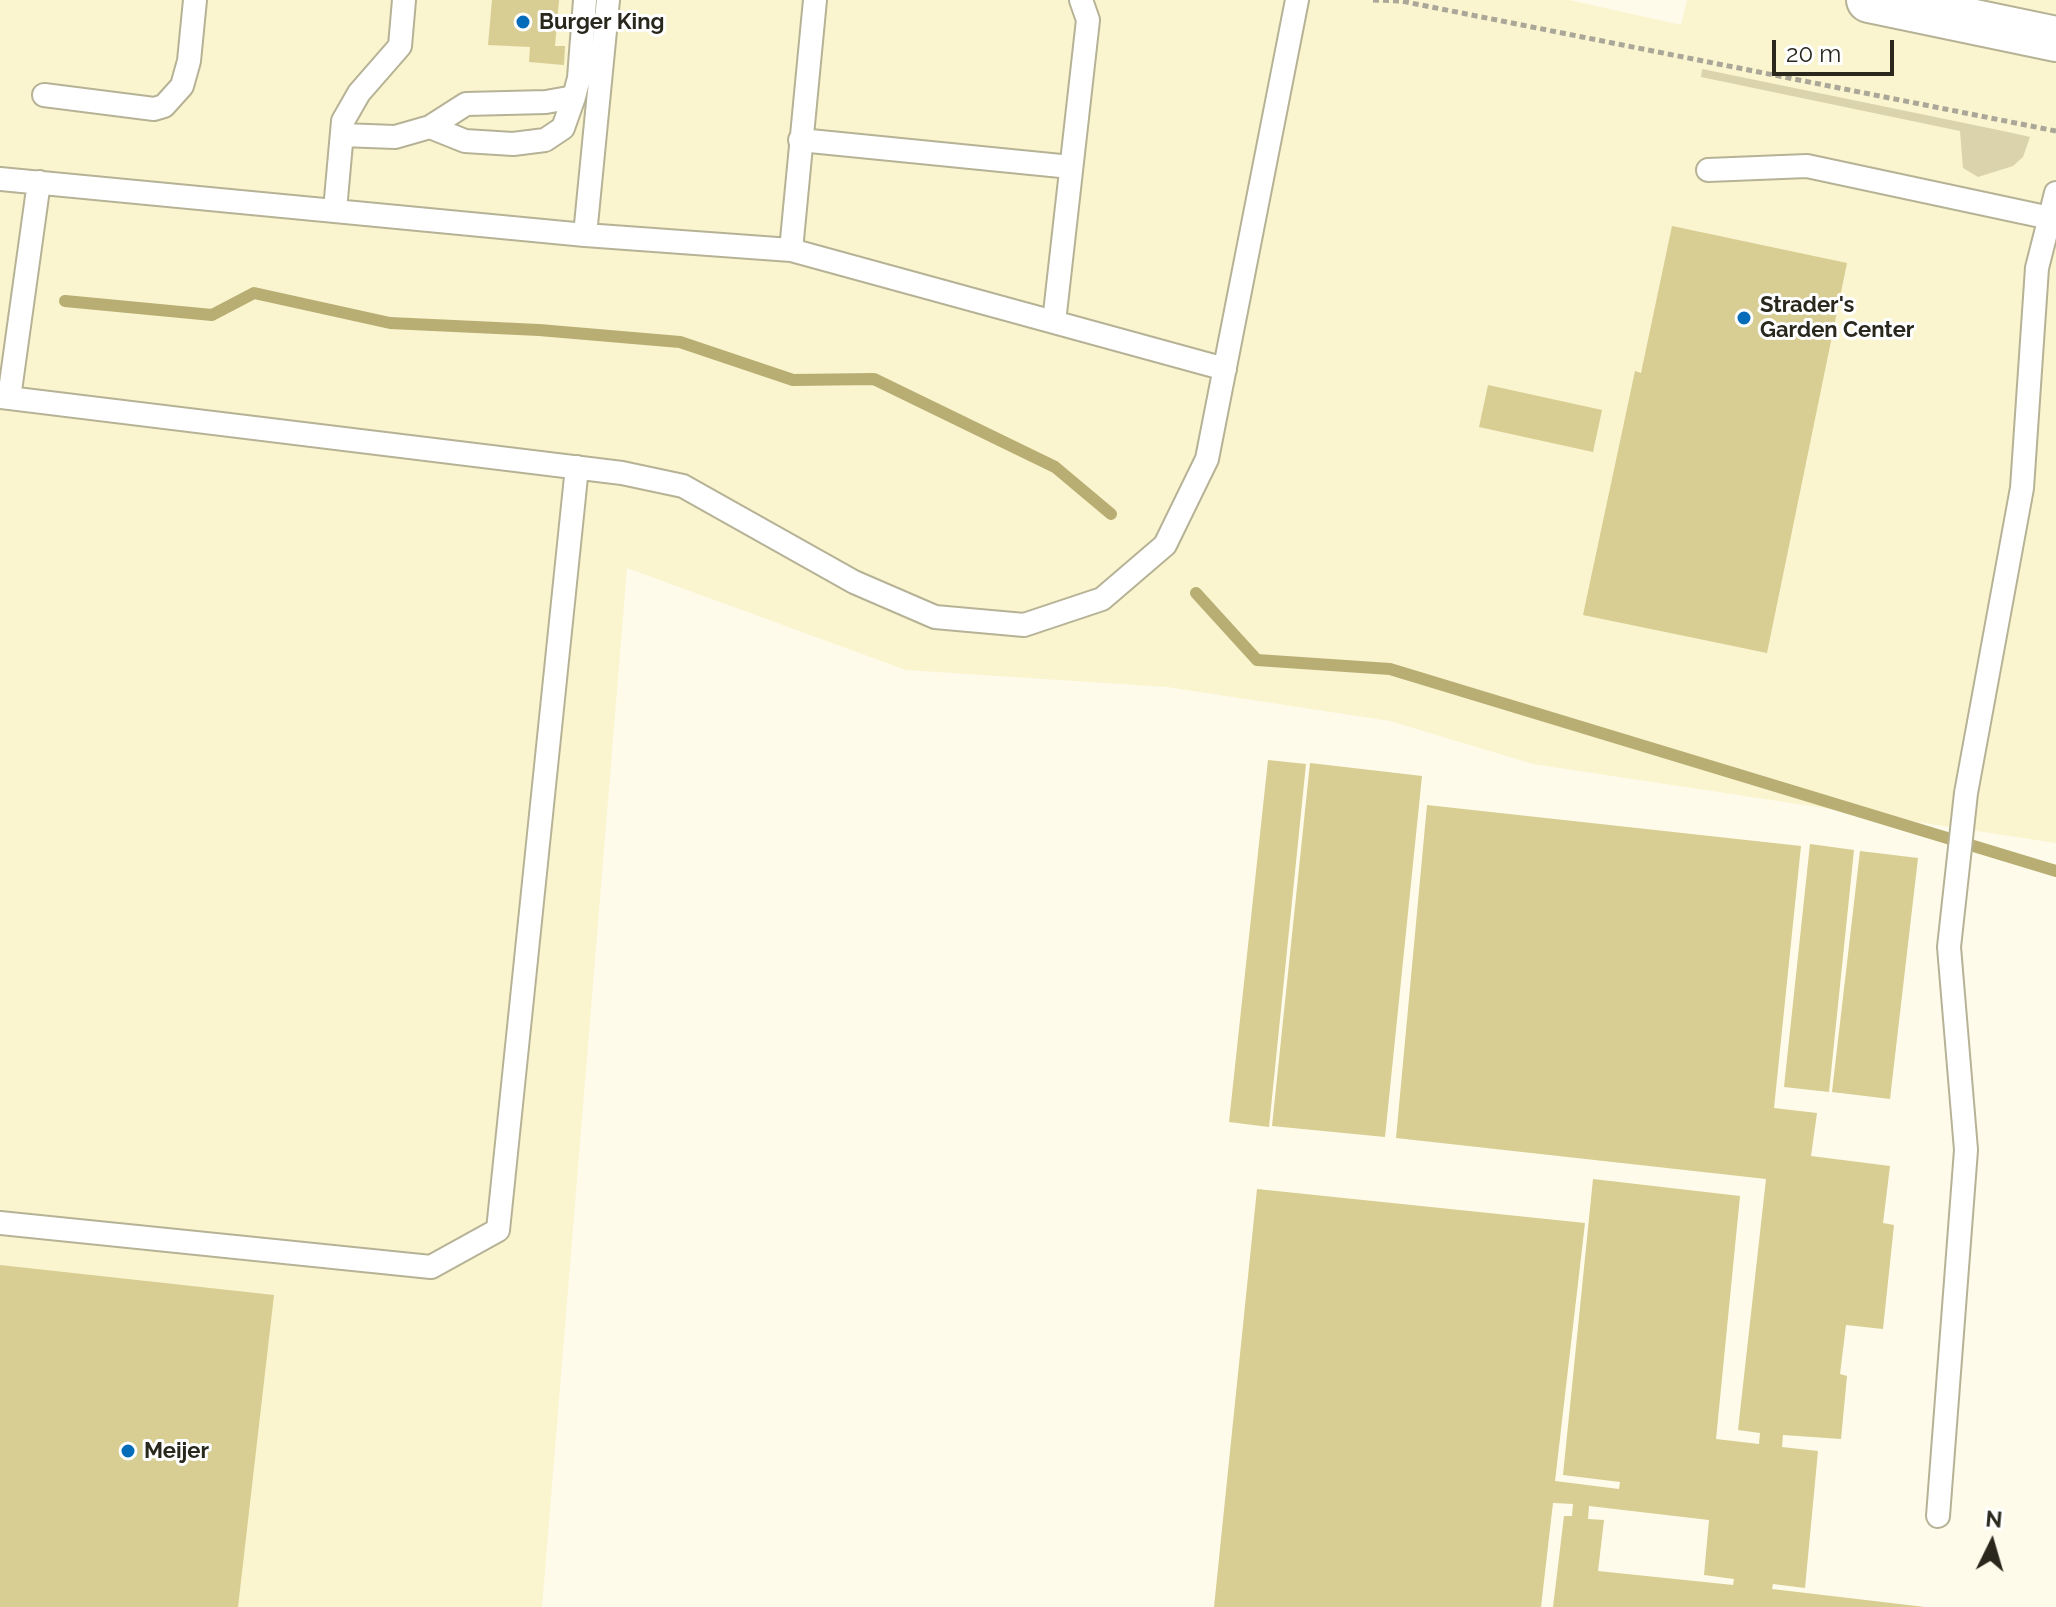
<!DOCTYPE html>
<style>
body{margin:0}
#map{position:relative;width:2056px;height:1607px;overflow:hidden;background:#fefbea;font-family:Raleway,sans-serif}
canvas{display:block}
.north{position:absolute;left:1952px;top:1503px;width:80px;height:80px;-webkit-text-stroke:6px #fff;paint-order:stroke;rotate:5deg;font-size:22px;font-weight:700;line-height:32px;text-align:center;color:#2a281d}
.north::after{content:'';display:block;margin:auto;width:28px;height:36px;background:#2a281d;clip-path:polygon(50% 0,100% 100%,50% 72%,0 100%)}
.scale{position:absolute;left:1772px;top:40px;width:122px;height:36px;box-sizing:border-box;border:4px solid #2a281d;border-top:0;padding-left:10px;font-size:24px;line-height:28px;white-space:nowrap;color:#2a281d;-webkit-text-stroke:6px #fff;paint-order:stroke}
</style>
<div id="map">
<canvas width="2056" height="1607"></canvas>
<div class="north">N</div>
<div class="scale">20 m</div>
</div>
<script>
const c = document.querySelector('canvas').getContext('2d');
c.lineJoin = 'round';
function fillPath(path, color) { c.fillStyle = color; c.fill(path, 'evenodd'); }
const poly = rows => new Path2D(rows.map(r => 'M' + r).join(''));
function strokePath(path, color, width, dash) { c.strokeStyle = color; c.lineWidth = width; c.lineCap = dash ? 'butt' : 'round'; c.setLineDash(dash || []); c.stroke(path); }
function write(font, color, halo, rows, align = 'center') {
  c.font = font + ' Raleway,sans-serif'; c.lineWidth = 6; c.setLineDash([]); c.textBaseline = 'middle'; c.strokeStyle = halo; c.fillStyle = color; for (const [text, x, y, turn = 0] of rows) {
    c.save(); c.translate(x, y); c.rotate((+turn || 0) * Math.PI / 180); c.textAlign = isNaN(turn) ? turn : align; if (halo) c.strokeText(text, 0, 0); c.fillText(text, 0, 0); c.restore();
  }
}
fillPath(poly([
 [0,0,1569,0,1681,25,1687,0,2056,0,2056,843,1533,764,1390,721,1167,687,906,670,627,568,542,1607,0,1607]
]), '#faf4cf');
fillPath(poly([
 [1702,69,2008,132,2030,137,2023,157,2013,166,1978,177,1963,168,1960,131,1701,77]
]), '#dad3ab');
strokePath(poly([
 [65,301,212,315,254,293,390,323,539,330,680,342,793,380,874,379,1055,467,1111,514],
 [1196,593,1257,660,1390,669,2056,871]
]), '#b8ae73', 12);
fillPath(poly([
 [492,0,559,0,555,46,565,46,564,65,529,62,530,47,488,45],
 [1672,226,1847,263,1767,653,1583,615,1635,371,1641,373],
 [1488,385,1602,410,1593,452,1479,427],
 [1268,760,1306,764,1269,1127,1229,1122],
 [1310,763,1422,776,1385,1137,1272,1126],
 [1427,805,1801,846,1774,1108,1817,1113,1811,1156,1890,1166,1883,1223,1894,1225,1883,1329,1846,1325,1840,1374,1847,1376,1841,1439,1783,1435,1782,1447,1818,1451,1805,1588,1773,1584,1772,1589,1925,1607,1553,1607,1564,1516,1572,1516,1573,1504,1553,1503,1541,1607,1214,1607,1257,1189,1585,1223,1555,1481,1619,1489,1620,1482,1563,1475,1593,1179,1740,1196,1716,1439,1759,1444,1760,1433,1738,1430,1766,1179,1396,1138],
 [1589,1506,1709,1520,1704,1575,1734,1579,1733,1585,1598,1571,1604,1520,1588,1519],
 [1810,844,1854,850,1829,1092,1784,1087],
 [1860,851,1918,858,1890,1099,1832,1092],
 [0,1265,274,1295,238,1607,0,1607]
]), '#d8cd92');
const lane = poly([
 [44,95,154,109,164,106,182,86,189,61,195,0],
 [430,127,465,141,513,144,545,140,563,128,574,97],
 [342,135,395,137,430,127,466,104,546,102,574,97,579,78,585,0],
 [800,140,1071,167],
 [1708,170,1807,166,2050,218],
 [0,179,585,235,791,250,1225,369],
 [335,210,343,121,359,93,400,46,404,0],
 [585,235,608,0],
 [791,250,815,0],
 [1054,322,1088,20,1081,0],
 [0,397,622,473,683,486,854,582,935,617,1024,625,1102,599,1165,545,1207,459,1297,0],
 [9,398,39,182],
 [0,1223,431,1267,498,1230,577,467],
 [1938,1516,1966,1150,1949,947,1966,793,2022,488,2037,268,2056,193]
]);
const secondary = poly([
 [1869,0,2056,39]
]);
strokePath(lane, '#b6b296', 26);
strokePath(secondary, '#b6b296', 48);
strokePath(poly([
 [1373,0,1401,1,2056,131]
]), '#aaa798', 5, [6, 4]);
strokePath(lane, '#fff', 22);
strokePath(secondary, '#fff', 44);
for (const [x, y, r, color] of [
 [523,22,8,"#046cb8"],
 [1744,318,8,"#046cb8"],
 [128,1451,8,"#046cb8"]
]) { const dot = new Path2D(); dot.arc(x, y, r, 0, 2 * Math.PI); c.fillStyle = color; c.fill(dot); strokePath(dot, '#fff', 3); }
write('bold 22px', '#2a281d', '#fff', [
 ["Burger King",539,22],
 ["Strader's",1760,305],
 ["Garden Center",1760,330],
 ["Meijer",144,1451]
], 'left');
</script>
